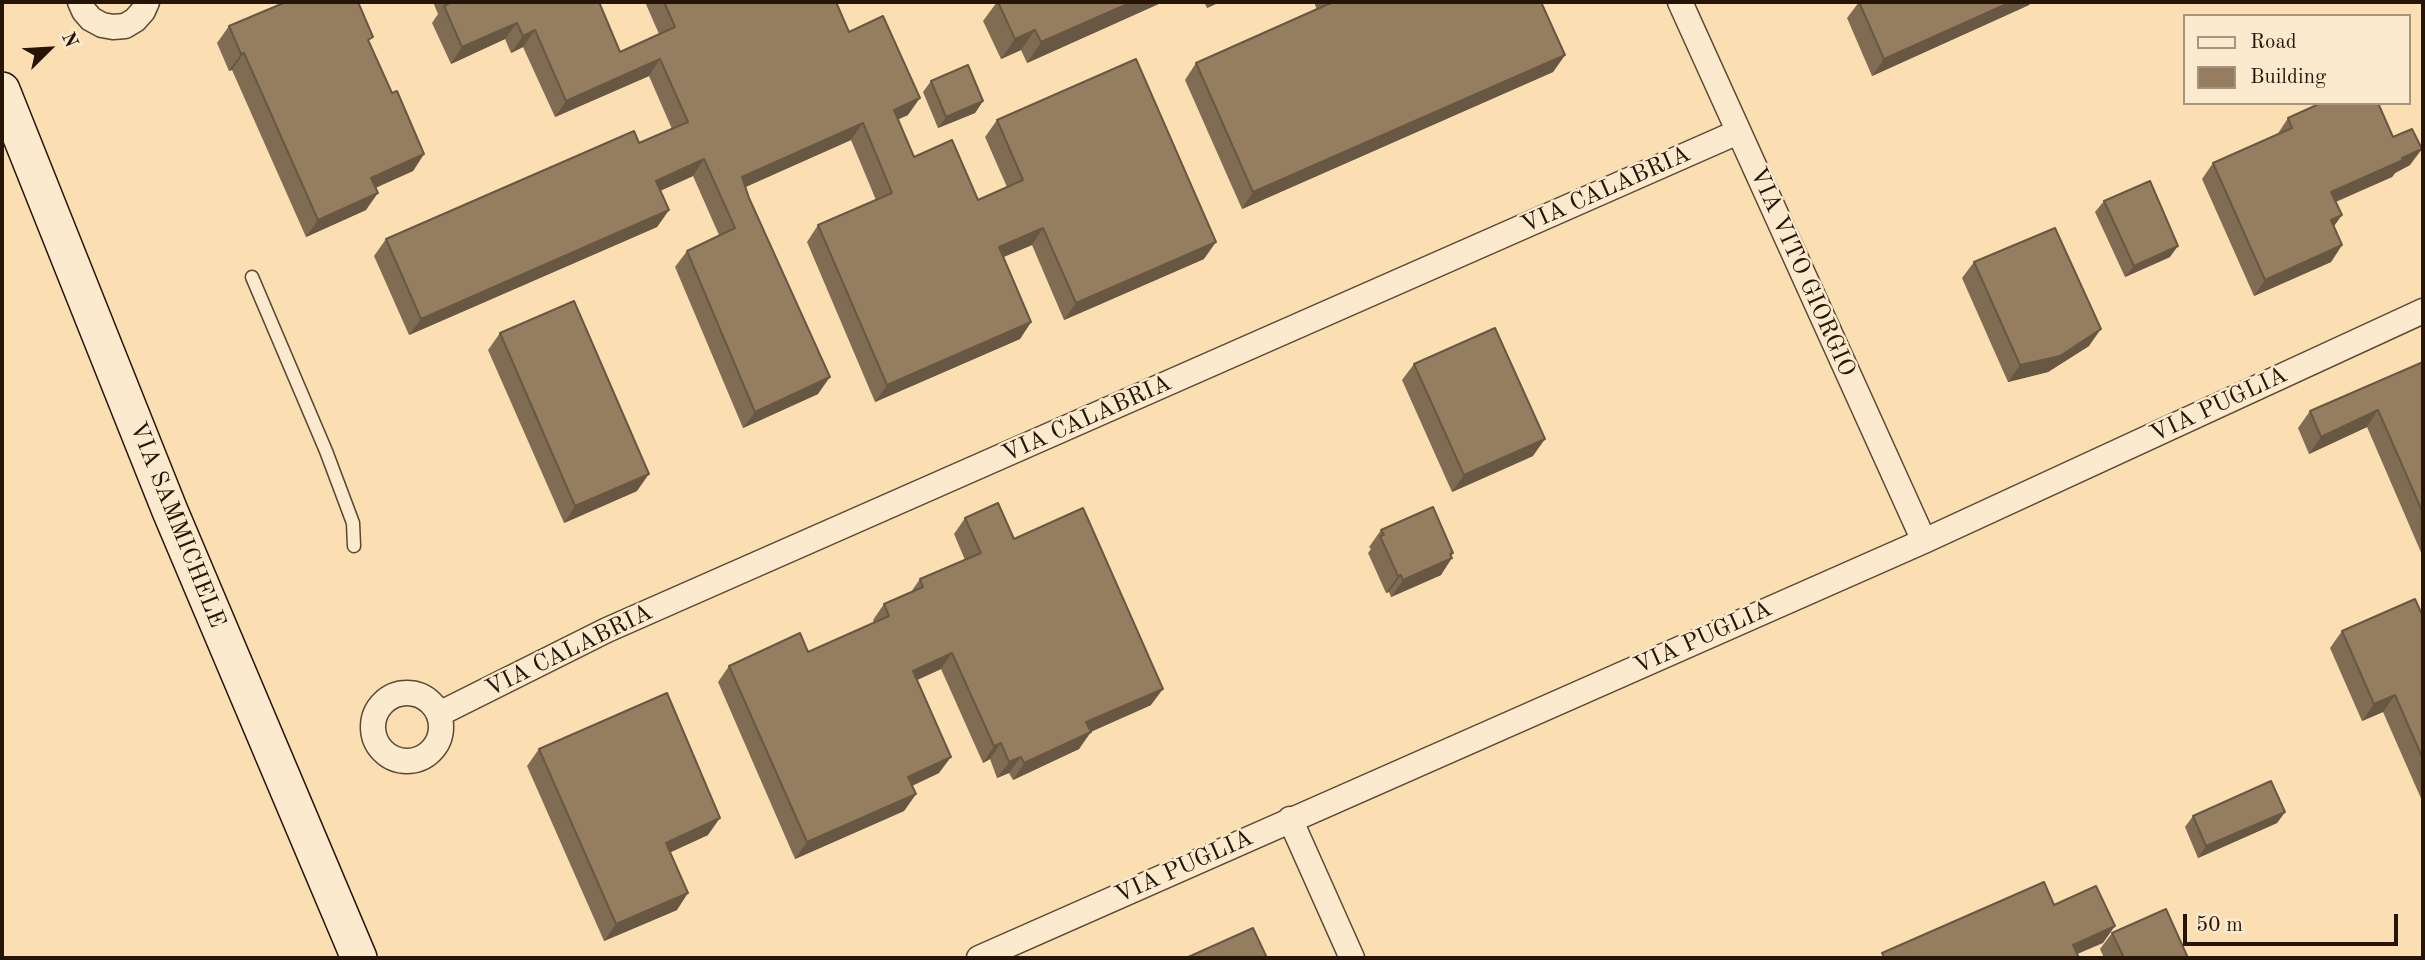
<!DOCTYPE html>
<style>
body{margin:0}
#map{position:relative;width:2425px;height:960px;overflow:hidden;background:#fbdfb3;font-family:"Old Standard TT",serif}
canvas{display:block}
.frame{position:absolute;inset:0;border:4px solid #261507;pointer-events:none}
.legend{position:absolute;left:2183px;top:14px;width:228px;height:91px;box-sizing:border-box;background:#fceace;border:2px solid #a6957e;margin:0;padding:9px 12px;list-style:none;font-size:21px;color:#261507}
.legend li{display:flex;align-items:center;gap:14px;height:35px}
.legend b{width:35px;border:2px solid #a6957e}
.north{position:absolute;left:14px;top:14px;width:70px;height:70px;-webkit-text-stroke:5px #fceace;paint-order:stroke;rotate:66deg;font-size:19px;font-weight:700;line-height:28px;text-align:center;color:#261507}
.north::after{content:'';display:block;margin:auto;width:24px;height:32px;background:#261507;clip-path:polygon(50% 0,100% 100%,50% 72%,0 100%)}
.scale{position:absolute;left:2183px;top:914px;width:215px;height:32px;box-sizing:border-box;border:4px solid #261507;border-top:0;padding-left:9px;font-size:21px;line-height:24px;white-space:nowrap;color:#261507;-webkit-text-stroke:5px #fceace;paint-order:stroke}
</style>
<div id="map">
<canvas width="2425" height="960"></canvas>
<div class="frame"></div>
<ul class="legend">
<li><b style="height:9px;background:#fceace"></b>Road</li>
<li><b style="height:19px;background:#957e60"></b>Building</li>
</ul>
<div class="north">N</div>
<div class="scale">50 m</div>
</div>
<script>
const c = document.querySelector('canvas').getContext('2d');
c.lineJoin = 'round';
const poly = rows => new Path2D(rows.map(r => 'M' + r).join(''));
function strokePath(path, color, width, dash) { c.strokeStyle = color; c.lineWidth = width; c.lineCap = dash ? 'butt' : 'round'; c.setLineDash(dash || []); c.stroke(path); }
function fillPath(path, color) { c.fillStyle = color; c.fill(path, 'evenodd'); }
function write(font, color, halo, rows, align = 'center') {
  c.font = font + ' "Old Standard TT",serif'; c.lineWidth = 5; c.setLineDash([]); c.textBaseline = 'middle'; c.strokeStyle = halo; c.fillStyle = color; for (const [text, x, y, turn = 0] of rows) {
    c.save(); c.translate(x, y); c.rotate((+turn || 0) * Math.PI / 180); c.textAlign = isNaN(turn) ? turn : align; if (halo) c.strokeText(text, 0, 0); c.fillText(text, 0, 0); c.restore();
  }
}
const lane = poly([
 [252,277,326,451,353,523,354,546]
]);
const street = poly([
 [80,2,84,11,91,19,102,25,113,27,125,26,135,20,143,11,147,2],
 [1680,2,1924,541],
 '373 727a34 34 0 1 1 68 0a34 34 0 1 1-68 0Z',
 [439,714,607,630,1738,132],
 [1290,819,1352,958],
 [979,958,1924,541,2423,311]
]);
const secondary = poly([
 [2,90,170,511,359,958]
]);
strokePath(lane, '#5b4832', 15);
strokePath(street, '#5b4832', 27);
strokePath(secondary, '#261507', 38);
strokePath(lane, '#fceace', 12);
strokePath(street, '#fceace', 24);
strokePath(secondary, '#fceace', 35);
fillPath(poly([
 [433,2,599,2,620,52,659,34,645,2,836,2,849,32,908,115,898,119,914,157,978,200,1007,187,985,137,997,120,1204,259,1064,320,1032,245,1003,257,1031,322,1020,339,875,402,807,242,818,225,876,200,851,140,745,187,818,394,743,428,675,267,687,251,719,235,693,176,660,191,669,210,657,227,409,335,374,256,386,239,639,143,672,129,649,76,555,117,523,47,511,53,505,39,451,64,432,23,438,14],
 [997,2,1163,2,1027,63,1021,50,1001,59,983,21],
 [1204,2,1220,2,1207,8],
 [1314,2,1541,2,1565,55,1553,72,1242,209,1185,80,1196,63,1317,10],
 [1859,2,2029,5,1872,76,1847,18],
 [229,26,370,43,392,93,424,154,413,171,376,187,366,210,306,237,232,70,229,71,217,43],
 [931,81,983,101,975,113,938,128,923,92],
 [2288,118,2393,137,2410,165,2395,173,2392,177,2336,202,2334,227,2342,245,2331,262,2254,296,2202,179,2213,163,2277,135],
 [2104,201,2170,257,2125,277,2095,212],
 [1974,262,2089,346,2048,372,2008,382,1962,278],
 [500,333,637,491,564,523,488,350],
 [2423,362,2423,557,2367,427,2309,454,2298,428,2310,411],
 [1414,364,1533,456,1452,492,1402,380],
 [965,518,1014,539,1151,705,1090,732,1079,749,1013,780,1009,773,997,778,990,759,983,763,941,669,917,680,939,773,912,786,916,794,904,811,795,859,718,682,729,666,808,652,874,623,873,620,884,604,911,592,920,579,965,560,954,534],
 [1381,530,1451,556,1441,575,1391,597,1389,592,1386,593,1368,553,1371,549,1369,547],
 [2423,617,2423,803,2383,712,2362,721,2330,648,2342,631],
 [539,749,708,835,670,852,677,910,604,941,527,766],
 [2285,812,2277,823,2198,858,2185,827,2193,816],
 [2112,933,2188,958,2104,958,2100,949]
]), '#806c53');
fillPath(poly([
 [1132,2,1163,2,1027,63,1041,42],
 [1212,2,1220,2,1207,8],
 [2011,2,2032,2,2029,5,1872,76,1884,59],
 [517,23,505,39,451,64,462,47],
 [535,30,523,47,511,53,523,36],
 [1035,30,1021,50,1001,59,1015,39],
 [244,53,232,70,229,71,241,54],
 [1565,55,1553,72,1242,209,1253,192],
 [660,59,649,76,555,117,566,101],
 [920,98,908,115,882,127,894,110],
 [983,101,975,113,938,128,946,117],
 [863,123,851,140,730,194,742,177],
 [2422,149,2410,165,2395,173,2392,177,2320,208,2331,192],
 [424,154,413,171,360,195,371,178],
 [704,159,693,176,644,198,656,181],
 [378,193,366,210,306,237,318,220],
 [669,210,657,227,409,335,421,319],
 [2342,215,2330,232,2331,220],
 [1043,228,1032,245,987,264,999,247],
 [1216,242,1204,259,1064,320,1076,303],
 [2342,245,2331,262,2254,296,2265,280],
 [2178,246,2170,257,2125,277,2134,266],
 [1031,322,1020,339,875,402,887,385],
 [2101,329,2089,346,2048,372,2008,382,2020,365],
 [830,377,818,394,743,428,755,412],
 [2378,410,2367,427,2309,454,2321,437],
 [1545,439,1533,456,1452,492,1464,475],
 [649,474,637,491,564,523,575,506],
 [1453,553,1448,560,1452,558,1441,575,1391,597,1403,580],
 [1401,575,1389,592,1386,593,1398,576],
 [952,653,941,669,902,687,913,671],
 [1163,689,1151,705,1075,739,1086,722],
 [2395,695,2383,712,2362,721,2374,704],
 [1091,732,1079,749,1013,780,1024,763],
 [1001,743,990,759,983,763,994,746],
 [951,757,939,773,896,793,908,777],
 [1021,757,1009,773,997,778,1009,762],
 [916,794,904,811,795,859,807,842],
 [2285,812,2277,823,2198,858,2206,846],
 [720,818,708,835,654,860,666,843],
 [688,893,677,910,604,941,616,924],
 [2115,926,2103,943,2068,958,2073,945]
]), '#685843');
const building = poly([
 [286,2,358,2,373,37,368,40,392,93,397,91,424,154,371,178,378,193,318,220,244,53,241,54,229,26,286,2],
 [452,2,599,2,620,52,675,27,664,2,836,2,849,32,883,16,920,98,894,110,914,157,952,140,978,200,1023,180,997,120,1136,59,1216,242,1076,303,1043,228,999,247,1031,322,887,385,818,225,892,193,863,123,742,177,749,198,830,377,755,412,687,251,735,228,704,159,656,181,669,210,421,319,386,239,634,131,639,143,688,122,660,59,566,101,535,30,523,36,517,23,462,47,444,6,452,2],
 [998,2,1132,2,1041,42,1035,30,1015,39,998,2],
 [1333,2,1541,2,1565,55,1253,192,1196,63,1333,2],
 [1859,2,2011,2,1884,59,1859,2],
 [968,65,983,101,946,117,931,81,968,65],
 [2321,103,2378,103,2393,137,2412,129,2422,149,2402,158,2403,160,2331,192,2342,215,2331,220,2342,245,2265,280,2213,163,2292,128,2288,118,2321,103],
 [2150,181,2178,246,2134,266,2104,201,2150,181],
 [2055,228,2101,329,2060,356,2020,365,1974,262,2055,228],
 [574,301,649,474,575,506,500,333,574,301],
 [1495,328,1545,439,1464,475,1414,364,1495,328],
 [2423,362,2423,513,2378,410,2321,437,2310,411,2423,362],
 [998,503,1014,539,1083,508,1163,689,1086,722,1091,732,1024,763,1021,757,1009,762,1001,743,994,746,952,653,913,671,951,757,908,777,916,794,807,842,729,666,800,633,808,652,889,616,884,604,923,587,920,579,981,553,965,518,998,503],
 [1433,507,1453,553,1450,554,1452,558,1403,580,1401,575,1398,576,1380,536,1384,535,1381,530,1433,507],
 [2415,599,2423,617,2423,759,2395,695,2374,704,2342,631,2415,599],
 [667,693,720,818,666,843,688,893,616,924,539,749,667,693],
 [2271,781,2285,812,2206,846,2193,816,2271,781],
 [2044,882,2054,905,2096,886,2115,926,2073,945,2079,958,1884,958,1882,953,2044,882],
 [2166,909,2188,958,2124,958,2112,933,2166,909],
 [1253,928,1267,958,1186,958,1253,928]
]);
fillPath(building, '#957e60');
strokePath(building, '#685843', 2);
write('24px', '#261507', '#fceace', [
 ["VIA CALABRIA",1606,190,-24],
 ["VIA VITO GIORGIO",1802,272,66],
 ["VIA PUGLIA",2219,405,-25],
 ["VIA CALABRIA",1087,419,-24],
 ["VIA SAMMICHELE",177,525,68],
 ["VIA PUGLIA",1703,638,-24],
 ["VIA CALABRIA",569,651,-26],
 ["VIA PUGLIA",1184,867,-24]
]);
</script>
